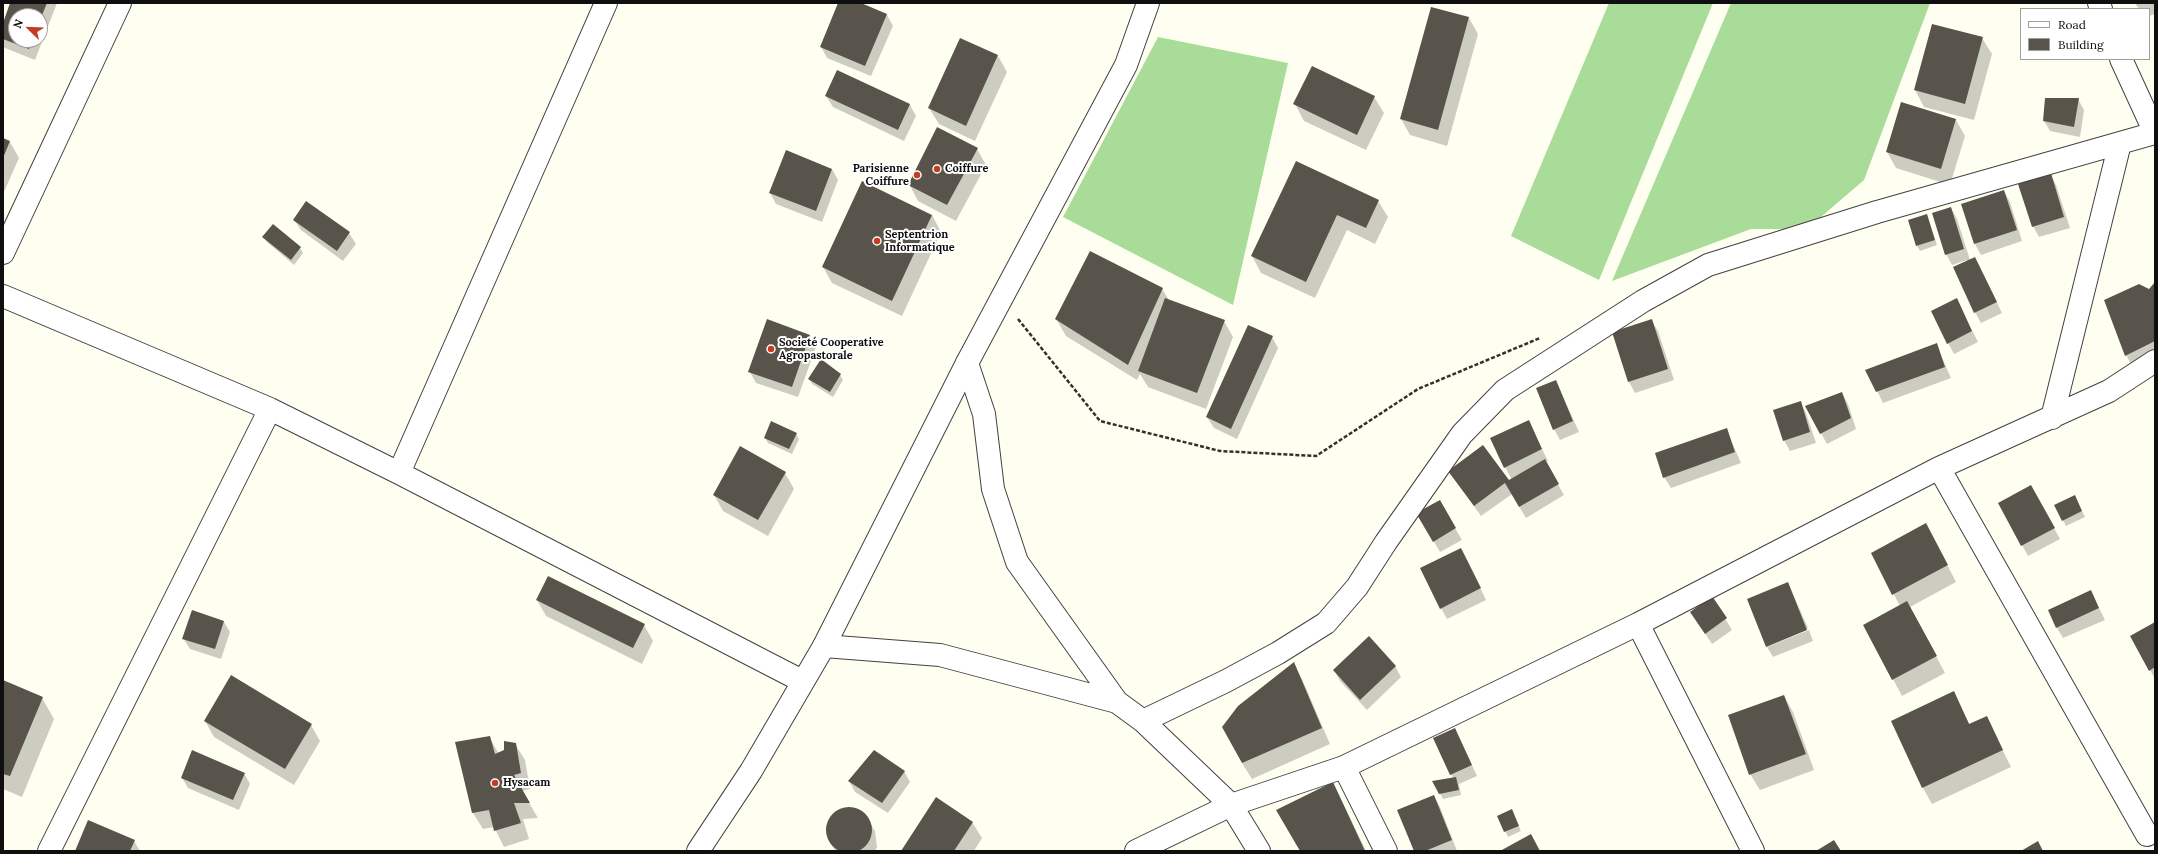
<!DOCTYPE html>
<meta charset="utf-8">
<style>
body{margin:0}
#map{position:relative;width:2158px;height:854px;overflow:hidden;background:#fffff1;font-family:Lora,serif}
canvas{display:block}
.frame{position:absolute;inset:0;border:4px solid #0f0f0f;pointer-events:none}
.legend{position:absolute;left:2020px;top:8px;width:130px;height:52px;box-sizing:border-box;background:#fff;border:1px solid #9f9f9f;margin:0;padding:5px 7px;list-style:none;font-size:12px;color:#0f0f0f}
.legend li{display:flex;align-items:center;gap:8px;height:20px}
.legend b{width:20px;border:1px solid #9f9f9f}
.north{position:absolute;left:8px;top:8px;width:40px;height:40px;box-sizing:border-box;background:#fff;border:1px solid #9f9f9f;border-radius:50%;rotate:293deg;font-size:11px;font-weight:700;line-height:16px;text-align:center;color:#0f0f0f}
.north::after{content:'';display:block;margin:auto;width:14px;height:18px;background:#c33c24;clip-path:polygon(50% 0,100% 100%,50% 72%,0 100%)}
</style>
<div id="map">
<canvas width="2158" height="854"></canvas>
<div class="frame"></div>
<ul class="legend">
<li><b style="height:5px;background:#fff"></b>Road</li>
<li><b style="height:11px;background:#58534b"></b>Building</li>
</ul>
<div class="north">N</div>
</div>
<script>
const c = document.querySelector('canvas').getContext('2d');
c.lineJoin = 'round';
function fillPath(path, color) { c.fillStyle = color; c.fill(path, 'evenodd'); }
const poly = rows => new Path2D(rows.map(r => 'M' + r).join(''));
function strokePath(path, color, width, dash) { c.strokeStyle = color; c.lineWidth = width; c.lineCap = dash ? 'butt' : 'round'; c.setLineDash(dash || []); c.stroke(path); }
function write(font, color, halo, rows, align = 'center') {
  c.font = font + ' Lora,serif'; c.lineWidth = 4; c.setLineDash([]); c.textBaseline = 'middle'; c.strokeStyle = halo; c.fillStyle = color; for (const [text, x, y, turn = 0] of rows) {
    c.save(); c.translate(x, y); c.rotate((+turn || 0) * Math.PI / 180); c.textAlign = isNaN(turn) ? turn : align; if (halo) c.strokeText(text, 0, 0); c.fillText(text, 0, 0); c.restore();
  }
}
fillPath(poly([
 [1609,3,1713,3,1599,280,1511,236],
 [1731,3,1930,3,1864,180,1807,229,1751,229,1612,281],
 [1158,37,1288,63,1233,305,1063,217]
]), '#a9dc98');
fillPath(poly([
 [11,3,57,3,35,60,5,48,3,45,3,25],
 [16,16,40,16,40,40,16,40],
 [840,3,858,3,887,15,893,26,871,76,827,58,821,47],
 [2135,3,2155,3,2155,14,2149,16,2149,9,2139,9],
 [1469,18,1478,34,1447,146,1410,135,1401,119],
 [1932,25,1982,38,1992,54,1974,120,1924,107,1915,90],
 [961,39,998,56,1007,72,975,141,939,124,929,108],
 [826,96,910,105,916,116,904,141,833,107],
 [1374,97,1384,113,1366,150,1304,121,1295,104],
 [2078,99,2084,110,2080,137,2050,131,2044,121],
 [1956,120,1965,136,1950,185,1896,168,1887,152],
 [3,139,10,142,19,158,3,194],
 [977,149,986,165,956,221,918,201,909,184],
 [1296,162,1378,201,1388,217,1375,244,1347,230,1315,298,1261,273,1252,256],
 [832,169,838,180,822,222,776,204,770,193],
 [2050,174,2056,185,2070,228,2039,237,2033,226],
 [2004,191,2010,202,2022,241,1981,255,1975,244],
 [306,202,349,233,356,244,343,261,301,230,294,220],
 [1951,208,1957,219,1970,260,1975,258,2002,313,1981,323,1975,312,1967,260,1952,265,1946,254],
 [932,215,941,232,902,316,832,283,823,267],
 [1927,215,1937,245,1920,251,1917,246],
 [264,237,300,248,303,253,294,265,267,242],
 [2155,283,2155,361,2135,371,2126,355,2149,290],
 [1162,289,1169,300,1224,321,1233,337,1206,409,1148,387,1140,374,1137,380,1066,336,1056,319],
 [1956,299,1978,342,1954,354,1948,343],
 [1651,320,1658,331,1674,380,1635,393,1629,382,1613,332],
 [810,336,816,347,798,397,756,383,750,372],
 [1272,337,1278,348,1237,439,1214,428,1207,417],
 [1936,344,1951,378,1883,403,1867,370],
 [840,375,843,380,833,397,812,384,809,379],
 [1556,381,1579,432,1560,440,1554,429],
 [1842,393,1848,404,1856,429,1827,444,1806,406],
 [1800,402,1806,413,1816,443,1790,451,1784,440],
 [1528,421,1548,461,1545,462,1564,495,1526,518,1512,494,1481,516,1449,471,1509,482,1512,480,1505,467],
 [1726,429,1741,463,1671,488,1664,477],
 [796,434,799,439,792,454,768,443,765,438],
 [785,473,794,489,768,536,723,511,714,495],
 [2037,497,2060,539,2028,556,1999,503],
 [1439,501,1462,540,1440,552,1418,514],
 [2077,501,2085,517,2066,526,2063,520],
 [1935,541,1956,582,1910,607,1945,673,1902,696,1864,625,1900,606,1872,553],
 [1467,560,1486,600,1447,619,1441,608],
 [1788,583,1808,628,1766,645],
 [2091,592,2105,620,2063,638,2057,628],
 [1712,597,1732,630,1712,644,1691,612],
 [537,600,644,625,653,641,642,664,546,616],
 [224,622,230,632,221,659,190,649,183,638],
 [2155,623,2155,679,2150,670],
 [1809,630,1813,641,1773,657,1767,647],
 [1293,664,1302,679,1330,744,1252,779,1242,763],
 [1395,666,1401,677,1367,710,1340,681,1334,670],
 [3,681,42,698,54,719,22,797,3,789],
 [1953,693,1970,725,1986,717,2011,767,1932,804,1923,788],
 [1784,696,1793,712,1814,770,1760,790,1750,774],
 [205,721,311,725,320,741,294,785,214,737],
 [1455,729,1477,776,1459,784,1461,795,1443,799,1434,782,1453,778,1451,774],
 [489,737,499,754,515,744,525,760,530,789,522,791,538,818,523,819,529,839,504,847,494,827,483,829,473,813,456,743],
 [904,771,910,782,888,813,855,792,849,781],
 [244,773,250,784,239,810,188,788,182,778],
 [1332,783,1341,799,1366,851,1301,851],
 [1434,796,1440,807,1457,851,1415,851],
 [850,808,857,810,868,820,875,831,877,847,875,851,835,851,826,832,827,826,835,813],
 [1498,816,1514,816,1521,831,1508,837],
 [972,822,982,838,974,851,902,851],
 [134,841,140,851,76,851]
]), '#0003');
fillPath(poly([
 [10,3,47,3,40,20,40,16,16,16,16,40,33,40,29,49,3,39,3,23],
 [838,3,861,3,887,14,865,66,820,47],
 [1431,7,1469,17,1438,130,1400,119],
 [1932,24,1983,37,1965,104,1914,90],
 [960,38,998,55,966,126,928,108],
 [1312,66,1375,96,1357,135,1293,104],
 [837,70,910,104,898,130,825,96],
 [2045,98,2079,98,2074,127,2043,121],
 [1901,102,1956,119,1941,169,1886,152],
 [937,127,978,148,947,205,908,185],
 [3,138,10,141,3,158],
 [786,150,832,169,816,211,769,193],
 [1296,161,1379,200,1366,228,1337,215,1306,282,1251,256],
 [2051,173,2064,217,2032,227,2018,184],
 [862,181,932,215,892,301,822,267],
 [2004,190,2017,230,1974,244,1961,204],
 [306,201,350,232,337,251,293,220],
 [1951,207,1964,249,1945,255,1932,213],
 [1927,214,1935,240,1916,246,1908,220],
 [273,224,301,247,291,260,262,237],
 [1090,251,1163,288,1128,365,1055,319],
 [1975,257,1997,302,1974,313,1953,267],
 [2155,282,2155,341,2125,356,2104,300,2139,284,2149,289],
 [1165,298,1225,320,1197,393,1138,371],
 [1957,298,1972,331,1947,344,1931,311],
 [767,319,810,335,792,387,748,372],
 [1652,319,1668,369,1628,382,1612,332],
 [1248,325,1273,336,1231,429,1206,417],
 [1937,343,1945,367,1876,392,1865,370],
 [821,359,841,374,830,392,808,379],
 [1556,380,1573,421,1553,430,1536,388],
 [1842,392,1851,418,1820,434,1805,406],
 [1801,401,1810,432,1783,441,1773,410],
 [1529,420,1542,449,1504,468,1490,438],
 [771,421,797,433,789,449,764,438],
 [1727,428,1735,452,1663,478,1655,453],
 [1483,445,1509,480,1545,459,1559,484,1519,507,1505,483,1474,506,1448,471],
 [740,446,786,472,758,520,713,495],
 [2031,485,2055,528,2021,546,1998,503],
 [2075,495,2082,511,2062,521,2054,505],
 [1440,500,1456,528,1433,542,1416,513],
 [1926,523,1948,565,1892,595,1871,553],
 [1461,548,1481,588,1440,609,1420,568],
 [548,576,645,624,633,648,536,600],
 [1788,582,1807,630,1766,647,1747,599],
 [2091,590,2099,608,2056,628,2048,610],
 [1712,596,1727,618,1705,634,1690,612],
 [1907,601,1937,656,1892,680,1863,625],
 [192,610,224,621,215,649,182,639],
 [2155,622,2155,667,2149,671,2130,636],
 [1369,636,1396,666,1360,700,1333,670],
 [1294,662,1322,728,1242,763,1222,727,1238,706],
 [231,675,312,724,285,769,204,721],
 [3,680,43,697,10,776,3,774],
 [1954,691,1969,724,1987,716,2003,750,1922,788,1891,721],
 [1784,695,1806,754,1749,775,1728,715],
 [1455,728,1472,765,1450,775,1433,738],
 [490,736,495,754,504,750,504,741,516,743,521,773,514,775,530,803,514,803,521,823,494,831,489,810,472,813,455,742],
 [192,750,245,773,233,800,181,778],
 [874,750,905,771,882,803,848,781],
 [1456,777,1459,790,1439,794,1432,781],
 [1333,782,1365,851,1300,851,1276,810],
 [1434,795,1452,840,1425,851,1414,851,1397,810],
 [936,797,973,822,954,851,901,851],
 '826 830a23 23 0 1 1 46 0a23 23 0 1 1-46 0Z',
 [1512,809,1519,826,1504,832,1497,816],
 [88,820,135,840,130,851,75,851],
 [1531,834,1540,851,1500,851],
 [1834,840,1841,851,1816,851],
 [2038,841,2043,851,2021,851]
]), '#58534b');
const minor = poly([
 [2099,3,2101,9],
 [2121,59,2155,133],
 [3,253,120,3],
 [3,296,270,409,399,473,802,681],
 [967,363,984,414,993,489,1017,562,1117,702,1143,721,1231,805,1259,851],
 [2052,418,2120,143],
 [1939,468,2147,835],
 [399,473,606,3],
 [1638,624,1753,851],
 [824,646,940,655,1117,702],
 [1143,721,1226,681,1278,653,1326,623,1357,587,1386,542,1462,434,1505,390,1643,301,1708,265,1877,212,2155,133],
 [1344,767,1386,851],
 [49,851,270,409],
 [1136,851,1231,805,1344,767,1638,624,1939,468,2109,391,2155,361]
]);
const tertiary = poly([
 [698,851,751,771,824,646,967,363,1126,65,1148,3]
]);
strokePath(minor, '#424242', 24);
strokePath(tertiary, '#424242', 24);
strokePath(poly([
 [1018,319,1100,421,1220,451,1316,456,1418,389,1540,338]
]), '#313131', 2.5, [4, 2]);
strokePath(minor, '#fff', 22);
strokePath(tertiary, '#fff', 22);
for (const [x, y, r, color] of [
 [937,169,4,"#c33c24"],
 [917,175,4,"#c33c24"],
 [877,241,4,"#c33c24"],
 [771,349,4,"#c33c24"],
 [495,783,4,"#c33c24"]
]) { const dot = new Path2D(); dot.arc(x, y, r, 0, 2 * Math.PI); c.fillStyle = color; c.fill(dot); strokePath(dot, '#fff', 1.5); }
write('bold 11px', '#0f0f0f', '#fff', [
 ["Parisienne",909,169,"right"],
 ["Coiffure",909,182,"right"],
 ["Coiffure",945,169],
 ["Septentrion",885,235],
 ["Informatique",885,248],
 ["Societé Cooperative",779,343],
 ["Agropastorale",779,356],
 ["Hysacam",503,783]
], 'left');
</script>
